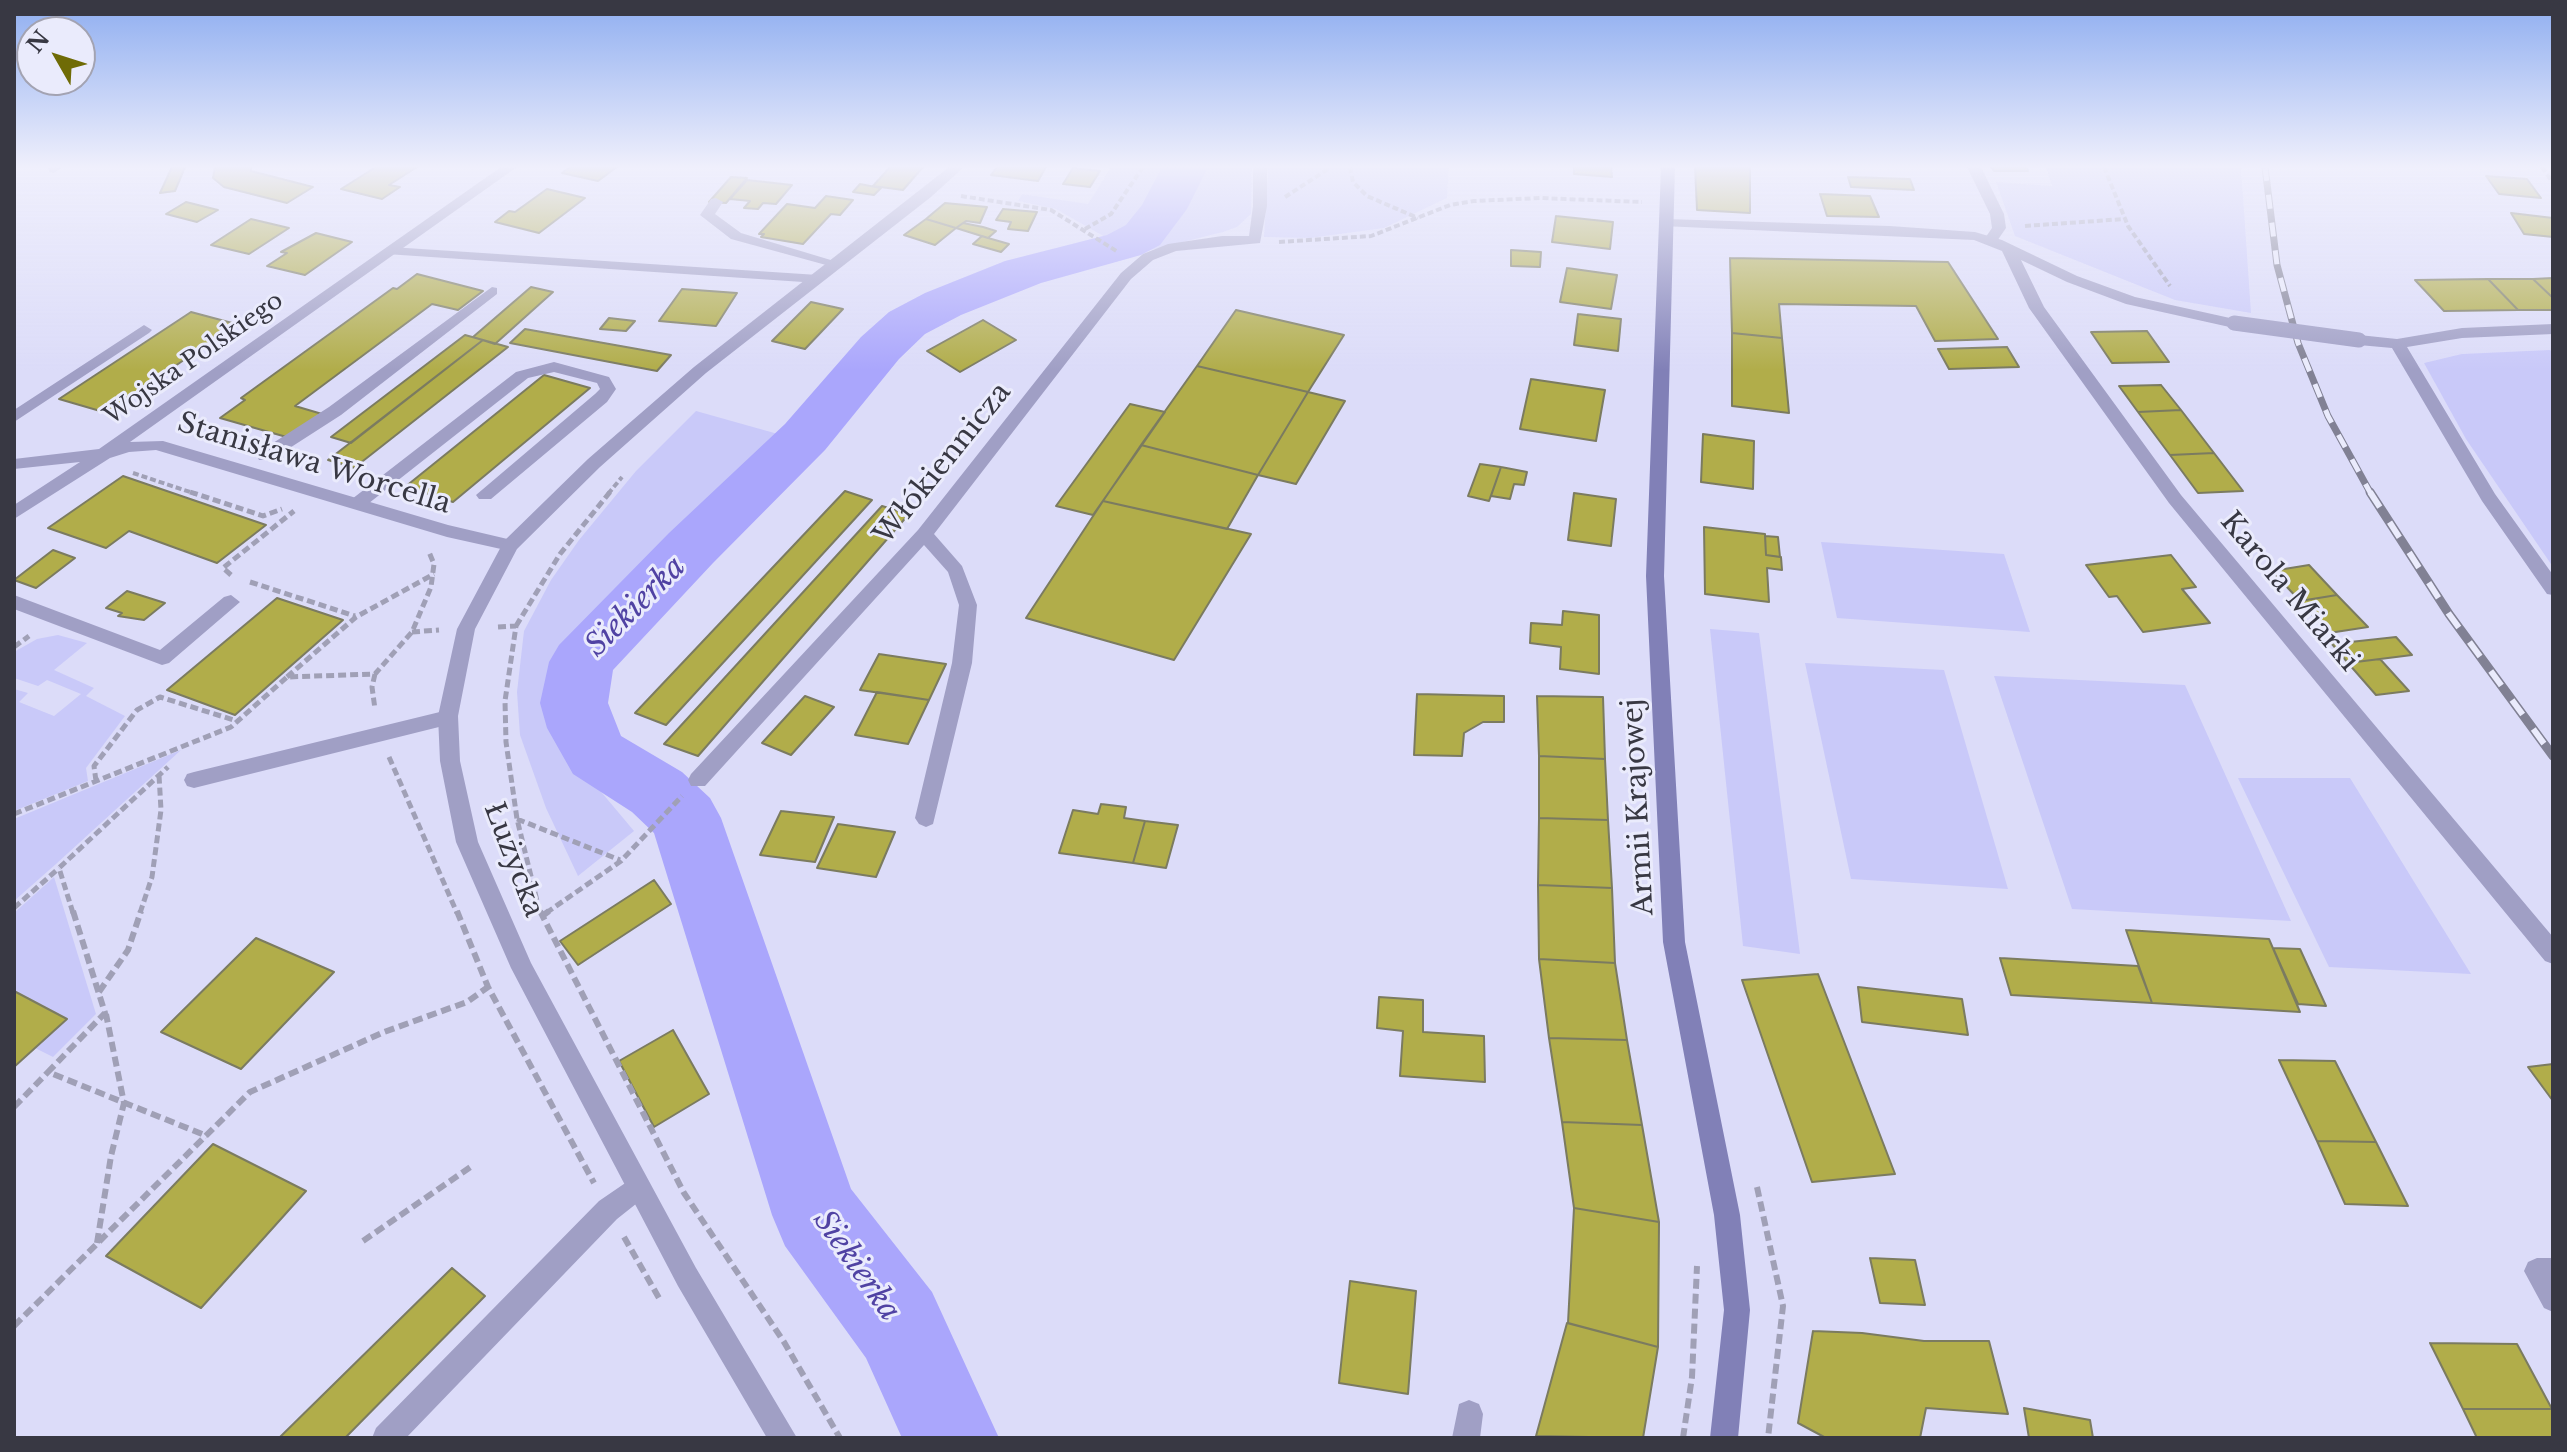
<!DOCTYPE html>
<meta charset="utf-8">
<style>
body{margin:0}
#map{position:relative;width:2567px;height:1452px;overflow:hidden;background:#dcdcf9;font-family:"Libre Baskerville",serif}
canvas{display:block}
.frame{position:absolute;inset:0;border:16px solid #383843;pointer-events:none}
.north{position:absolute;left:16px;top:16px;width:80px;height:80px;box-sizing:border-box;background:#eaebfc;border:2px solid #a3a3b2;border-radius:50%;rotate:309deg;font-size:22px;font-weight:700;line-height:32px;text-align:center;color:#383843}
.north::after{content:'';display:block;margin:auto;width:28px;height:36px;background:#6f6b06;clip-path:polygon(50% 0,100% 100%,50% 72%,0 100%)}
</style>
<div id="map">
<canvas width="2567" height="1452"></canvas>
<div class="frame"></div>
<div class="north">N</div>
</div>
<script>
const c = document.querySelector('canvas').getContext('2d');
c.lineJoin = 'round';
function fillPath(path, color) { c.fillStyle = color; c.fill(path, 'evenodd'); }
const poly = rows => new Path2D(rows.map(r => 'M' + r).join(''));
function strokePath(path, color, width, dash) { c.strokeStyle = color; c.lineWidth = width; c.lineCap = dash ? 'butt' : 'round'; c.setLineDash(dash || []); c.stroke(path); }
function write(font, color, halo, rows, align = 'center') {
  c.font = font + ' "Libre Baskerville",serif'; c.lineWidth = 6; c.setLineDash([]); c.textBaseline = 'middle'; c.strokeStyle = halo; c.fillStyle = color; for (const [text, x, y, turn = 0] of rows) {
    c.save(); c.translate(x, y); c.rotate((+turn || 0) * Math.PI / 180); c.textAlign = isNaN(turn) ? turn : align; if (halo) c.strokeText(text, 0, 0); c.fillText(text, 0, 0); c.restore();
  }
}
fillPath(poly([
 [1111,167,1175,167,1151,212,1131,230,1112,241,1056,209,1018,201,1022,194,1088,204],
 [1199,167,1252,167,1251,214,1237,227,1223,232,1143,252,1170,217],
 [1268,167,1449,167,1447,198,1384,228,1310,238,1264,237],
 [2046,167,2241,167,2251,313,2175,300,2015,236,1996,182,2052,186],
 [2550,350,2553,352,2553,567,2466,439,2424,363,2462,354],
 [696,411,785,436,650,573,567,668,559,716,571,756,634,831,578,876,546,808,520,735,517,692,524,631,551,580,579,540,636,471],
 [1821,542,2004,554,2030,632,1837,618],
 [1710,629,1759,633,1800,954,1743,946],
 [58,635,87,643,54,670,94,688,86,696,125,716,86,768,88,781,14,811,14,689,28,693,19,702,54,716,81,694,47,680,38,686,14,678,14,652,37,639],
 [1805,663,1944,670,2008,889,1851,879],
 [1994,676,2185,685,2291,921,2072,909],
 [181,750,56,864,14,901,14,819],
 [2238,778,2350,778,2471,974,2329,967],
 [54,877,96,1014,53,1057,35,1048,66,1019,14,991,14,913]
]), '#c9c9f9');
fillPath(poly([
 [1162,167,1208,167,1187,209,1160,245,1141,255,1041,283,961,315,925,334,899,359,825,450,713,563,613,670,608,703,621,736,682,772,710,798,721,818,851,1189,932,1292,999,1438,902,1438,866,1358,785,1246,772,1215,654,833,632,812,573,774,547,728,540,703,549,662,559,645,669,533,785,424,861,337,889,312,925,293,1005,261,1107,235,1126,225,1142,205,1162,167]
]), '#aaa6fc');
const building = poly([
 [172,167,185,167,175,191,160,193,172,167],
 [215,167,251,167,251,171,313,187,287,203,224,187,213,178,215,167],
 [376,167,417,167,389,185,400,187,382,199,341,189,376,167],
 [570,167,617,167,598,181,562,173,570,167],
 [890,167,923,167,903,190,873,186,890,167],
 [997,167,1046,167,1038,181,991,175,997,167],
 [1574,167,1611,167,1612,177,1574,174,1574,167],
 [1695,167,1750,167,1750,213,1697,210,1695,167],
 [1991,167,2026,167,2028,171,1994,171,1991,167],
 [1073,168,1100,171,1090,187,1063,184,1073,168],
 [2486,176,2527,179,2541,198,2499,194,2486,176],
 [731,177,747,178,726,203,709,202,731,177],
 [1848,177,1910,179,1914,190,1851,187,1848,177],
 [747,180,792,185,776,204,763,203,758,209,744,208,750,201,730,199,747,180],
 [860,184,881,188,874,195,853,192,860,184],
 [547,189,585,198,539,233,495,222,509,211,515,212,547,189],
 [1820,194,1870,196,1879,217,1827,216,1820,194],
 [826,196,853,200,840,215,831,214,803,244,761,237,764,234,759,234,787,204,815,208,826,196],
 [186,202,218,210,197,222,166,214,186,202],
 [945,203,987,207,980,223,966,221,956,228,926,219,945,203],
 [1003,209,1037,212,1028,231,1008,229,1011,222,996,220,1003,209],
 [2511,213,2553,218,2553,237,2524,234,2511,213],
 [1556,216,1613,222,1610,249,1552,242,1556,216],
 [251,219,289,228,249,254,211,245,251,219],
 [926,219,956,228,935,245,904,235,926,219],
 [963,223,983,227,996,231,988,238,956,228,963,223],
 [316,233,352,242,305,275,267,266,287,253,281,252,316,233],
 [982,236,988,238,1009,244,1001,252,973,244,982,236],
 [1511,250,1541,252,1540,267,1511,266,1511,250],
 [1730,258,1948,262,1998,339,1935,341,1916,306,1779,304,1782,338,1732,333,1730,258],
 [1567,268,1617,275,1611,309,1560,302,1567,268],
 [417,274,483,291,458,310,432,304,295,406,322,414,290,438,220,418,245,400,241,398,393,288,397,289,417,274],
 [2553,278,2553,298,2533,279,2553,278],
 [2488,279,2518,310,2444,311,2415,280,2488,279],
 [2488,279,2533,279,2553,298,2553,310,2518,310,2488,279],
 [531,287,553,292,495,344,473,337,531,287],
 [682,289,737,293,716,326,659,321,682,289],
 [811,302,843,309,805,349,772,341,811,302],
 [1236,310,1344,335,1308,392,1197,366,1236,310],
 [191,312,236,324,107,413,59,399,191,312],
 [1578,314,1621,319,1618,351,1574,345,1578,314],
 [609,318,635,321,626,331,600,329,609,318],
 [983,320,1016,340,960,372,927,351,983,320],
 [525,329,671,355,657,371,510,343,525,329],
 [2147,331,2169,362,2112,363,2091,332,2147,331],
 [1732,333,1782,338,1789,413,1732,406,1732,333],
 [465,335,483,340,351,443,331,437,465,335],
 [483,340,508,347,354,468,328,460,483,340],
 [2007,347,2019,367,1949,369,1938,349,2007,347],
 [1197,366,1308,392,1258,475,1141,445,1197,366],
 [544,375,590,388,453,502,405,487,544,375],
 [1531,379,1605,390,1596,441,1520,429,1531,379],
 [2161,385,2181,410,2138,412,2119,386,2161,385],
 [1308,392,1345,401,1296,484,1258,475,1308,392],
 [1130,404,1165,412,1093,515,1056,506,1130,404],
 [2181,410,2214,453,2170,455,2138,412,2181,410],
 [1703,434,1754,441,1753,489,1701,482,1703,434],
 [1141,445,1258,475,1227,529,1103,501,1141,445],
 [2214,453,2243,491,2198,493,2170,455,2214,453],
 [1480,464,1501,467,1489,501,1468,496,1480,464],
 [1501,467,1527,472,1524,485,1514,484,1510,499,1491,496,1501,467],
 [123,476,266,525,217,563,129,531,106,548,48,528,123,476],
 [845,491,872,500,666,725,635,713,845,491],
 [1574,493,1616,499,1611,546,1568,540,1574,493],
 [1103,501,1251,534,1174,660,1026,618,1103,501],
 [882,506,909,514,698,756,664,744,882,506],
 [1704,527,1765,534,1766,555,1781,557,1782,570,1767,568,1769,602,1705,594,1704,527],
 [1765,536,1778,537,1780,557,1766,555,1765,536],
 [53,550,75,558,36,588,14,580,53,550],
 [2171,555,2196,587,2182,589,2210,623,2143,632,2117,596,2109,597,2086,565,2171,555],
 [2309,565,2337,595,2300,601,2272,571,2309,565],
 [127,591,165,603,144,620,118,616,122,613,106,608,127,591],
 [2337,595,2368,627,2329,633,2300,601,2337,595],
 [277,598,343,620,235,715,167,690,277,598],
 [1563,611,1599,615,1599,674,1560,669,1561,647,1530,643,1531,623,1562,625,1563,611],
 [2396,637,2412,655,2348,663,2332,644,2396,637],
 [879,654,946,664,929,700,860,690,879,654],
 [2380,659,2409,691,2376,695,2348,663,2380,659],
 [877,692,929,700,908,744,855,735,877,692],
 [1417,694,1504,696,1504,722,1483,722,1464,733,1462,756,1414,755,1417,694],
 [805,696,834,707,791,755,762,743,805,696],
 [1537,696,1603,697,1605,759,1539,756,1537,696],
 [1539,756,1605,759,1608,820,1539,818,1539,756],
 [1101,804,1126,807,1124,818,1145,821,1133,863,1059,853,1073,810,1098,814,1101,804],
 [781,811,834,817,815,862,760,855,781,811],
 [1539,818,1608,820,1612,888,1538,885,1539,818],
 [1145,821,1178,825,1166,868,1133,863,1145,821],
 [838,824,895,832,876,877,817,868,838,824],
 [654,880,671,904,578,965,560,941,654,880],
 [1538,885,1612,888,1615,963,1539,959,1538,885],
 [2126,930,2269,939,2300,1012,2152,1003,2126,930],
 [256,938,334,972,241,1069,161,1032,256,938],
 [2273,948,2300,949,2326,1006,2298,1004,2273,948],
 [2000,958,2138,966,2152,1003,2011,995,2000,958],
 [1539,959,1615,963,1627,1040,1549,1038,1539,959],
 [1818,974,1895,1174,1812,1182,1742,980,1818,974],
 [1858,987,1962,999,1968,1035,1862,1022,1858,987],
 [14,991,67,1019,14,1067,14,991],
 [1379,997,1423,1000,1423,1032,1484,1036,1485,1082,1400,1076,1403,1031,1377,1028,1379,997],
 [673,1030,709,1094,654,1127,619,1061,673,1030],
 [1549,1038,1627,1040,1642,1125,1562,1122,1549,1038],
 [2279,1060,2335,1061,2376,1142,2317,1141,2279,1060],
 [2553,1064,2553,1101,2528,1067,2553,1064],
 [1562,1122,1642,1125,1659,1222,1574,1208,1562,1122],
 [2317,1141,2376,1142,2408,1206,2345,1204,2317,1141],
 [213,1144,306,1191,201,1308,106,1256,213,1144],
 [1574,1208,1659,1222,1658,1347,1568,1323,1574,1208],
 [1870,1258,1915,1260,1925,1305,1880,1303,1870,1258],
 [452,1268,485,1296,345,1438,279,1438,452,1268],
 [1350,1281,1416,1291,1408,1394,1339,1383,1350,1281],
 [1567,1323,1658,1347,1643,1438,1536,1436,1567,1323],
 [1813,1331,1862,1333,1924,1341,1989,1341,2008,1414,1926,1408,1920,1438,1826,1438,1798,1423,1813,1331],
 [2430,1343,2517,1344,2552,1409,2463,1409,2430,1343],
 [2024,1408,2090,1420,2093,1438,2029,1438,2024,1408],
 [2463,1409,2552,1409,2553,1438,2477,1438,2463,1409]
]);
fillPath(building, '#b1ad4a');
strokePath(building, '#7b7b60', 2);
strokePath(poly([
 [1350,167,1353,182,1367,196,1418,218],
 [2104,167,2128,226,2170,286],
 [2542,167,2553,183],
 [961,196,1051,210,1118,252],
 [1285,197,1331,167],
 [2025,226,2124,219],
 [1085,229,1111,214,1143,167],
 [1279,242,1371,236,1450,205,1474,201,1540,198,1642,202],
 [133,473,196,494],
 [608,494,622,477]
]), '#a0a0b6', 4, [6, 3]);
strokePath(poly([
 [190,492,263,516,282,509],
 [231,575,223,568,294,511],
 [250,582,355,616],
 [516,626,560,554,610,492],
 [498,627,516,626,505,701,506,742,517,819,540,913],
 [412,632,439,630],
 [14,647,29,636],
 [375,674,372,687,375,709],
 [287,677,356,617,434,574],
 [389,757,457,913],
 [96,781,94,766,137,710,160,697,237,721],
 [14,814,231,727,287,677,375,674,412,632,431,587,434,564,429,552],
 [517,819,620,860],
 [14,908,59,868],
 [73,913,59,868,168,767],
 [140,913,152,877,161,810,159,775],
 [546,913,621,861,682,796]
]), '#a0a0b6', 5, [8, 4]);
strokePath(poly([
 [73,911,105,1013,48,1072,207,1136],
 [457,911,488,987,594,1183],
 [540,911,684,1193,784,1342,840,1438],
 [541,917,549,911],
 [99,992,128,950,141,911],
 [14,1107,48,1072],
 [1757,1187,1783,1306,1768,1438],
 [624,1237,659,1298],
 [363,1241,472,1166],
 [97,1243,111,1156,124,1103,106,1014],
 [14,1326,250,1092,384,1032,467,1002,488,987],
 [1683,1438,1692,1377,1697,1266]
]), '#a0a0b6', 6, [10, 5]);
fillPath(poly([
 [48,167,62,167,54,173,49,172,48,167],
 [1967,167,1981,167,2004,214,2006,228,1995,244,1985,244,1983,241,1992,228,1990,214,1967,167],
 [716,198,723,202,715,214,741,233,844,264,837,268,731,239,700,215,711,199,716,198],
 [492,287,497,288,497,294,341,415,271,460,259,460,257,456,259,452,329,407,492,287],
 [144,325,152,330,149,333,14,422,14,410,144,325],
 [554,362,609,377,616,389,607,402,491,499,479,499,476,495,595,394,600,389,597,383,554,372,528,378,364,507,352,507,349,503,352,499,516,372,554,362],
 [448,710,455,713,458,718,455,723,194,788,187,786,184,780,187,774,194,772,448,710],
 [637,1175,646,1178,650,1187,646,1196,617,1219,406,1438,372,1438,376,1428,599,1201,637,1175],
 [2537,1258,2553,1258,2553,1312,2544,1308,2524,1271,2528,1262,2537,1258],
 [1469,1400,1479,1404,1483,1414,1480,1438,1452,1438,1459,1404,1469,1400]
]), '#a09fc5');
fillPath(poly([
 [391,247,818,275,825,279,818,283,386,254,386,248,391,247]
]), '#a09fc5');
fillPath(poly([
 [501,167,517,167,130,442,163,441,448,525,516,541,519,545,516,549,510,551,447,537,156,450,129,452,110,458,14,519,14,505,80,462,14,469,14,459,99,449,501,167],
 [1253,167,1267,167,1267,206,1260,243,1176,251,1153,260,1131,279,934,534,962,566,977,605,972,663,933,824,926,827,919,824,915,818,952,663,959,605,948,572,924,545,705,786,691,786,688,780,691,774,918,530,1121,273,1143,254,1168,244,1222,236,1249,236,1253,206,1253,167],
 [1667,219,1890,226,1975,232,2002,240,2077,276,2135,297,2239,320,2242,323,2234,328,2126,304,2067,282,2021,260,2044,307,2181,495,2553,937,2553,964,2545,961,2169,503,2029,308,2002,251,1974,240,1662,226,1660,223,1667,219],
 [2553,324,2553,334,2462,338,2407,347,2495,494,2553,575,2553,595,2547,594,2482,501,2392,348,2359,345,2351,340,2359,335,2397,339,2462,328,2553,324],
 [14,595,160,650,224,597,231,595,240,602,169,663,162,665,14,609,14,595]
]), '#a09fc5');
fillPath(poly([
 [949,167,964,167,931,197,706,373,600,467,517,549,475,629,458,716,460,761,478,842,531,963,696,1268,797,1438,767,1438,678,1286,511,968,456,842,440,761,438,716,457,629,504,541,588,459,694,367,949,167]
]), '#a09fc5');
fillPath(poly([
 [1661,167,1675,167,1664,576,1685,942,1740,1215,1750,1310,1738,1438,1710,1438,1724,1310,1714,1215,1663,942,1646,576,1661,167]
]), '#8180b7');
const railFar1 = poly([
 [2265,167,2277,265,2298,343,2328,416,2371,494]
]);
const rail = poly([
 [2370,492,2449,614,2553,756]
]);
strokePath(railFar1, '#818194', 7);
strokePath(rail, '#818194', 9);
strokePath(railFar1, '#eaebfc', 5, [14]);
strokePath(rail, '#eaebfc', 6, [18]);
strokePath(poly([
 [2234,323,2359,340]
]), '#a09fc5', 15);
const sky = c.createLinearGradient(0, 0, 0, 370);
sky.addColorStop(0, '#8faef0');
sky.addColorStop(0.45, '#efeffc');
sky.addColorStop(1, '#efeffc00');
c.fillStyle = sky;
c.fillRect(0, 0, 2567, 370);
write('24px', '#383843', '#eaebfc', [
 ["Wojska Polskiego",194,359,-35]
]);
write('28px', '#383843', '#eaebfc', [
 ["Stanisława Worcella",314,464,17],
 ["Włókiennicza",943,464,-51],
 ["Karola Miarki",2289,592,50],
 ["Armii Krajowej",1639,807,-93],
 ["Łużycka",513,860,69]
]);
write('italic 30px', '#5042a3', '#eaebfc', [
 ["Siekierka",636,607,-45],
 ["Siekierka",856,1266,55]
]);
</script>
